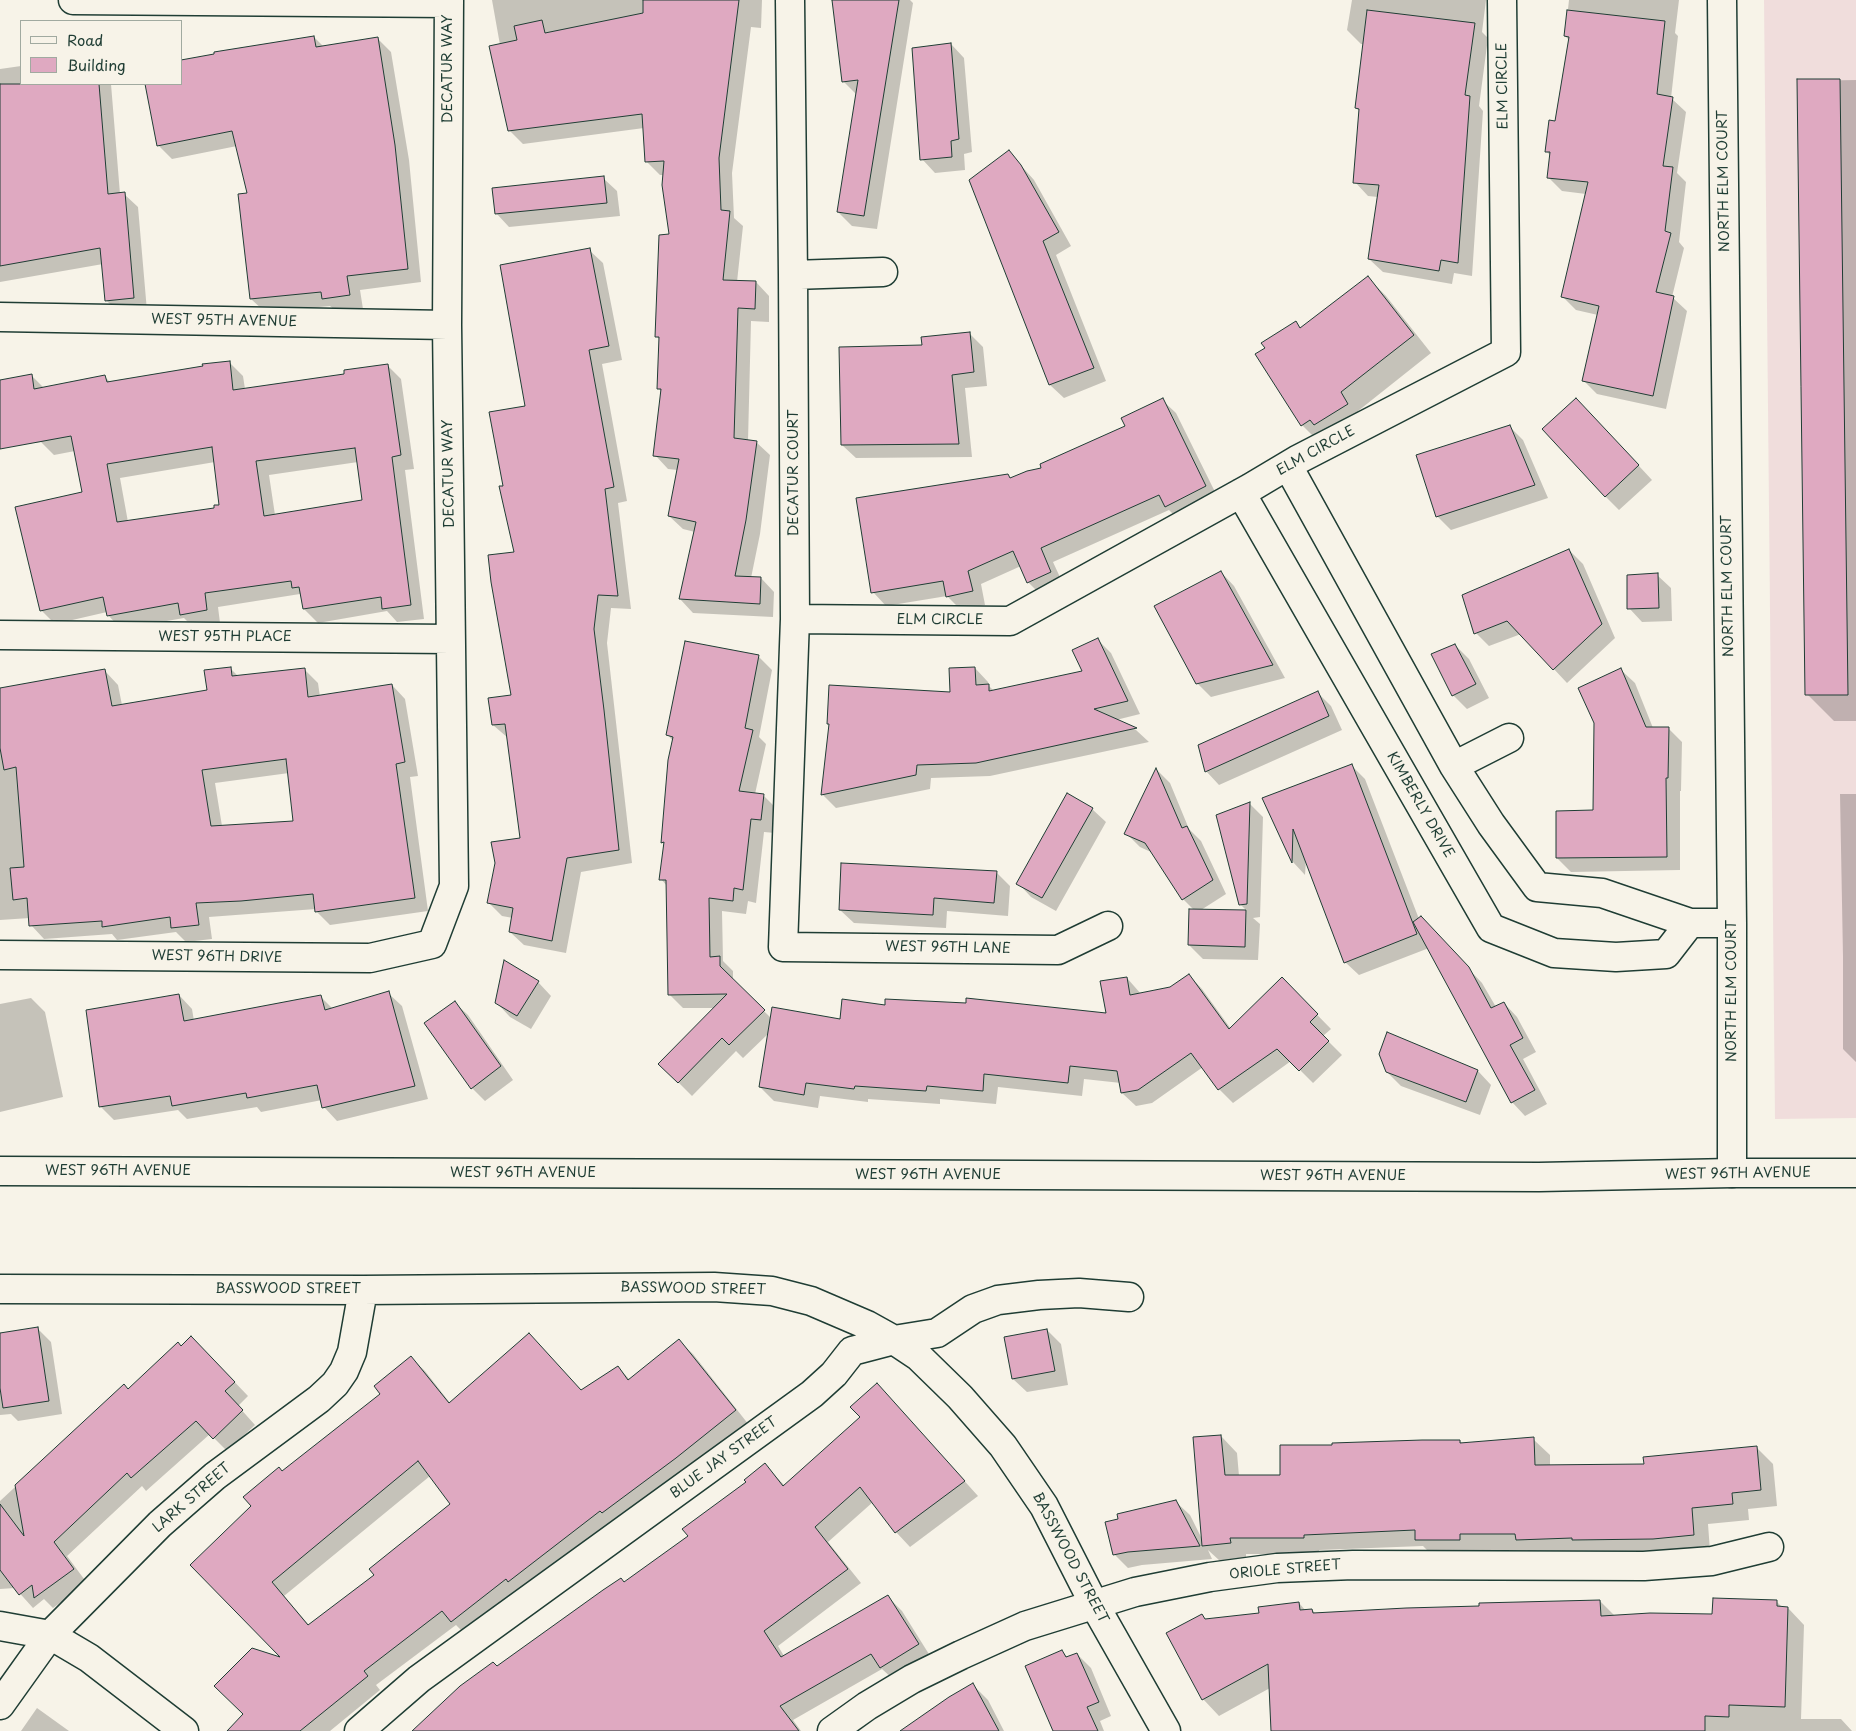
<!DOCTYPE html>
<style>
body{margin:0}
#map{position:relative;width:1856px;height:1731px;overflow:hidden;background:#f7f3e8;font-family:"Playpen Sans",sans-serif}
canvas{display:block}
.legend{position:absolute;left:20px;top:20px;width:162px;height:65px;box-sizing:border-box;background:#f7f3e8;border:1px solid #a1aaa0;margin:0;padding:6px 9px;list-style:none;font-size:15px;color:#1f3d34}
.legend li{display:flex;align-items:center;gap:10px;height:25px}
.legend b{width:25px;border:1px solid #a1aaa0}
</style>
<div id="map">
<canvas width="1856" height="1731"></canvas>
<ul class="legend">
<li><b style="height:6px;background:#f7f3e8"></b>Road</li>
<li><b style="height:14px;background:#dfa9c1"></b>Building</li>
</ul>
</div>
<script>
const c = document.querySelector('canvas').getContext('2d');
c.lineJoin = 'round';
function fillPath(path, color) { c.fillStyle = color; c.fill(path, 'evenodd'); }
const poly = rows => new Path2D(rows.map(r => 'M' + r).join(''));
function strokePath(path, color, width, dash) { c.strokeStyle = color; c.lineWidth = width; c.lineCap = dash ? 'butt' : 'round'; c.setLineDash(dash || []); c.stroke(path); }
function write(font, color, halo, rows, align = 'center') {
  c.font = font + ' "Playpen Sans",sans-serif'; c.lineWidth = 4; c.setLineDash([]); c.textBaseline = 'middle'; c.strokeStyle = halo; c.fillStyle = color; for (const [text, x, y, turn = 0] of rows) {
    c.save(); c.translate(x, y); c.rotate((+turn || 0) * Math.PI / 180); c.textAlign = isNaN(turn) ? turn : align; if (halo) c.strokeText(text, 0, 0); c.fillText(text, 0, 0); c.restore();
  }
}
fillPath(poly([
 [1764,0,1856,0,1856,1118,1775,1119]
]), '#f0dddc');
fillPath(poly([
 [492,0,762,0,761,28,751,27,732,173,734,218,743,226,737,282,756,282,769,296,769,322,751,321,748,441,756,442,770,455,760,534,751,578,761,578,774,592,773,617,693,613,680,599,695,532,683,529,669,516,678,470,668,469,655,455,662,392,659,389,660,340,657,337,670,235,664,175,660,175,646,161,644,128,523,144,509,130,500,45],
 [833,0,910,0,913,3,877,229,852,226,838,212,857,95,844,82],
 [1352,0,1486,0,1482,32,1488,38,1479,106,1483,111,1472,276,1454,273,1452,284,1383,272,1369,259,1378,197,1368,196,1355,182,1360,111,1356,108,1364,44,1361,44,1347,30],
 [1569,0,1679,0,1675,33,1678,36,1671,98,1686,112,1677,173,1686,182,1679,242,1684,248,1672,297,1687,311,1666,409,1597,394,1583,380,1598,315,1576,310,1562,296,1586,194,1562,191,1548,177,1551,156,1546,151,1556,122,1569,40,1565,36],
 [314,37,324,47,377,38,391,52,409,160,421,282,360,290,363,309,337,312,330,306,265,312,251,299,248,194,237,146,172,159,158,145,146,84,181,84],
 [951,44,964,58,972,152,964,154,965,170,935,173,922,159],
 [21,66,21,84,111,84,120,194,124,194,138,207,147,311,120,314,106,300,103,264,0,282,0,69],
 [1856,80,1856,721,1834,721,1807,694,1799,81],
 [1009,152,1034,180,1071,246,1056,255,1106,381,1064,398,1050,385,970,181],
 [603,178,617,191,620,216,509,227,496,213],
 [589,250,603,263,622,360,602,364,627,501,618,503,631,609,611,608,607,643,632,863,581,872,566,953,524,945,510,932,513,918,502,916,489,903,521,839,508,738,493,725,513,696,515,553,504,487,526,407],
 [1368,278,1386,296,1431,353,1358,411,1365,422,1320,443,1302,425,1266,349,1296,323,1302,329],
 [969,333,983,347,987,386,965,388,972,457,856,458,842,445,924,346],
 [229,362,243,376,245,389,346,375,387,365,401,379,414,469,405,470,424,619,397,622,387,611,318,623,304,609,300,594,218,607,220,623,194,628,184,618,121,629,108,615,107,612,55,624,41,610,84,493,75,451,54,455,41,442,0,447,0,381,31,375,45,389,105,377,111,383],
 [215,462,221,506,216,509,128,522,120,478],
 [358,462,364,501,275,515,269,475],
 [1162,400,1176,413,1219,500,1179,520,1169,510,1053,562,1064,586,1042,596,1028,582,1021,566,981,584,985,605,961,610,947,596,886,606,873,592,1008,475,1011,479,1042,469,1126,427],
 [1590,413,1652,480,1619,510,1605,496],
 [1509,426,1523,440,1548,498,1451,530,1437,516],
 [1569,550,1583,564,1615,638,1567,683,1521,634,1489,646,1476,633],
 [1221,572,1234,586,1285,678,1211,697,1197,683],
 [1657,575,1671,588,1672,621,1642,622,1629,608],
 [1097,639,1111,653,1140,714,1116,720,1136,730,1149,742,990,776,931,778,930,789,836,808,823,795,830,726,828,723,951,693,975,668,988,682,989,686,994,691,1084,672],
 [1455,645,1469,659,1489,698,1467,709,1453,695],
 [758,656,772,670,759,737,766,744,755,794,763,795,777,809,775,833,764,832,756,903,748,901,746,914,722,911,723,961,733,971,733,981,771,1018,841,1020,886,1006,1108,1015,1127,978,1141,994,1170,988,1189,975,1202,989,1231,1029,1287,984,1331,1029,1323,1036,1342,1055,1313,1083,1291,1061,1233,1103,1219,1089,1203,1067,1152,1103,1136,1106,1122,1093,1121,1083,1084,1079,1082,1096,998,1087,996,1104,940,1099,940,1104,868,1099,868,1102,820,1096,818,1108,774,1101,760,1087,769,1033,743,1058,736,1051,692,1096,660,1064,716,1008,683,1008,669,994,667,886,661,879,665,845,662,842,673,741,667,734],
 [230,668,239,677,304,669,318,683,320,697,392,685,405,699,418,776,410,777,428,911,330,925,316,911,316,909,209,917,212,939,186,942,176,932,117,940,112,934,44,939,31,925,30,918,0,920,0,689,105,671,118,685,122,705,208,691],
 [289,773,295,822,222,826,215,783],
 [1621,670,1635,683,1653,728,1668,728,1682,742,1681,791,1680,791,1680,870,1571,872,1557,858,1595,812],
 [1318,693,1331,706,1342,730,1219,785,1206,771],
 [1351,765,1365,779,1419,919,1434,932,1482,983,1496,1007,1504,1003,1517,1017,1536,1052,1523,1059,1547,1104,1525,1116,1512,1102,1429,948,1359,975,1345,962,1306,859,1305,875,1293,862,1263,798],
 [1157,770,1170,783,1189,829,1201,841,1226,894,1201,910,1247,911,1240,904,1250,804,1263,817,1260,917,1253,918,1260,924,1258,960,1203,959,1189,945,1194,910,1183,899,1153,853,1140,847,1126,833],
 [1840,794,1856,794,1856,1062,1843,1049,1843,957],
 [1092,809,1106,822,1056,911,1031,897,1018,883],
 [996,872,1010,886,1008,916,947,911,946,928,854,923,840,910],
 [538,982,551,996,531,1029,510,1017,497,1003],
 [388,993,402,1006,428,1099,337,1121,324,1107,322,1100,261,1112,257,1107,187,1119,178,1110,114,1120,100,1106,179,995,192,1009,194,1021,321,997,333,1009],
 [31,998,45,1012,63,1097,0,1112,0,1004],
 [454,1002,468,1015,513,1080,485,1101,472,1088],
 [1478,1071,1491,1085,1480,1115,1401,1086,1387,1072],
 [38,1329,51,1342,62,1414,18,1421,11,1414,0,1415,0,1334],
 [1047,1330,1061,1344,1068,1385,1027,1392,1013,1379],
 [679,1341,693,1354,749,1425,466,1635,456,1625,376,1685,380,1690,330,1731,243,1731,245,1714,285,1660,252,1506,282,1473,381,1394,411,1358,425,1371,450,1403,582,1391,618,1367,630,1380],
 [430,1476,452,1505,375,1575,309,1625,284,1596],
 [182,1347,205,1351,248,1396,238,1406,255,1425,227,1451,210,1434,146,1491,142,1486,67,1556,87,1583,53,1608,44,1599,33,1608,15,1588,0,1589,0,1501,124,1386,128,1391],
 [877,1384,978,1496,910,1547,896,1532,873,1502,828,1542,861,1583,778,1646,784,1656,888,1597,902,1611,932,1659,895,1681,882,1669,793,1720,801,1731,416,1731,497,1668,625,1583,689,1536,765,1465,785,1486,861,1417],
 [1221,1436,1237,1453,1239,1476,1281,1476,1333,1446,1460,1441,1463,1444,1533,1439,1550,1455,1550,1466,1645,1466,1757,1448,1773,1464,1777,1506,1748,1509,1749,1520,1708,1524,1710,1551,1533,1556,1527,1550,1476,1550,1476,1556,1433,1556,1423,1546,1319,1550,1319,1554,1246,1554,1246,1559,1220,1561,1208,1550,1212,1559,1142,1565,1128,1568,1114,1554,1120,1520,1176,1502,1190,1515,1203,1541],
 [1600,1601,1615,1616,1714,1615,1777,1602,1783,1608,1788,1608,1804,1625,1801,1719,1841,1719,1852,1731,1272,1731,1270,1688,1219,1716,1203,1699,1202,1615,1206,1620,1260,1614,1299,1603,1306,1611,1312,1610,1316,1614],
 [1062,1651,1068,1658,1077,1654,1091,1668,1111,1716,1100,1721,1104,1731,1054,1731],
 [973,1685,988,1700,1004,1731,902,1731],
 [37,1708,69,1731,21,1731]
]), '#0003');
const building = poly([
 [643,0,739,0,719,158,721,210,730,211,723,280,756,281,755,309,738,308,734,438,757,441,746,520,735,576,761,577,760,604,679,599,696,522,668,516,679,459,653,456,661,389,657,389,659,337,655,337,659,235,669,234,662,185,664,161,645,162,642,114,508,131,489,46,517,40,514,26,542,20,545,33,643,13,643,0],
 [832,0,899,0,864,216,837,212,858,80,842,82,832,0],
 [1367,10,1475,23,1465,95,1470,96,1458,263,1441,260,1439,271,1368,259,1379,185,1353,183,1359,109,1355,108,1367,10],
 [1567,10,1665,21,1657,94,1673,97,1663,166,1673,167,1665,231,1671,233,1656,292,1674,296,1653,396,1582,381,1599,306,1561,297,1588,182,1547,178,1550,152,1545,152,1549,120,1555,121,1569,37,1564,36,1567,10],
 [314,36,316,47,378,37,395,145,408,269,347,276,350,295,322,299,321,292,250,299,238,194,247,193,232,131,157,146,145,84,181,84,181,60,214,54,214,52,314,36],
 [951,43,959,139,951,141,952,157,920,160,912,48,951,43],
 [1797,79,1840,79,1848,695,1805,695,1797,79],
 [0,84,99,84,108,194,125,192,134,298,105,301,100,248,0,266,0,84],
 [1009,150,1021,165,1059,232,1043,241,1094,368,1049,385,969,180,1009,150],
 [604,176,607,203,495,214,492,188,604,176],
 [590,248,609,346,589,350,614,487,605,489,618,596,598,595,594,629,604,710,619,850,567,858,552,941,509,932,513,908,487,903,495,863,491,842,520,838,505,724,492,725,488,698,511,695,491,582,488,555,514,552,499,486,503,486,489,412,525,406,500,265,590,248],
 [1368,276,1414,335,1341,392,1348,404,1314,425,1310,420,1301,426,1255,354,1265,348,1261,343,1296,321,1300,328,1368,276],
 [970,332,974,372,952,375,959,444,841,445,839,347,922,345,921,337,970,332],
 [230,361,233,390,344,374,344,370,388,364,401,455,392,457,411,605,382,609,381,597,303,609,299,587,292,588,291,581,205,593,207,610,180,615,178,603,107,616,103,597,40,611,15,507,82,492,71,436,0,449,0,380,32,374,34,389,105,375,107,382,203,366,202,364,230,361],
 [212,447,219,505,214,505,214,508,117,522,107,464,212,447],
 [355,448,362,500,264,516,256,461,355,448],
 [1163,398,1206,486,1165,507,1159,495,1041,548,1051,572,1027,583,1013,551,968,571,973,591,946,597,943,581,871,593,856,498,1008,474,1010,478,1027,471,1041,468,1040,464,1125,426,1121,418,1163,398],
 [1576,398,1639,465,1605,497,1542,429,1576,398],
 [1510,425,1535,485,1436,517,1416,455,1510,425],
 [1569,549,1602,624,1553,670,1507,621,1474,634,1462,595,1569,549],
 [1221,571,1273,665,1196,684,1154,606,1221,571],
 [1658,573,1659,608,1627,609,1627,575,1658,573],
 [1098,638,1128,701,1094,709,1137,728,976,763,917,765,916,775,821,795,829,724,827,724,829,685,950,692,949,668,975,667,976,685,989,684,989,691,1082,671,1072,650,1098,638],
 [685,641,759,655,745,728,753,730,739,791,764,794,761,820,751,819,743,890,734,888,733,901,709,898,710,957,720,956,720,966,765,1010,729,1045,722,1038,678,1083,658,1064,727,994,668,995,666,880,659,880,664,842,661,843,668,760,673,737,666,735,685,641],
 [1455,644,1476,684,1452,696,1431,654,1455,644],
 [231,667,232,676,305,668,308,697,392,684,405,762,396,764,415,898,315,912,313,894,241,901,196,903,199,925,171,928,170,917,102,927,102,921,29,926,27,898,13,900,10,868,24,867,16,767,4,770,0,748,0,688,105,669,112,706,207,690,204,670,231,667],
 [286,759,293,821,211,826,202,770,286,759],
 [1621,668,1646,727,1669,727,1668,778,1666,778,1667,857,1556,858,1556,811,1593,810,1594,723,1578,688,1621,668],
 [1318,691,1329,716,1205,772,1198,745,1318,691],
 [1352,764,1417,934,1344,963,1293,829,1292,863,1262,798,1352,764],
 [1156,768,1182,828,1187,826,1213,880,1182,900,1145,843,1124,834,1156,768],
 [1067,793,1093,808,1042,898,1016,884,1067,793],
 [1250,802,1247,904,1239,905,1216,815,1250,802],
 [841,863,997,871,994,903,934,898,933,915,839,910,841,863],
 [1189,909,1246,910,1245,947,1188,945,1189,909],
 [1421,916,1469,967,1491,1008,1504,1002,1523,1038,1510,1045,1535,1090,1511,1103,1413,922,1421,916],
 [504,960,539,981,517,1016,495,1003,504,960],
 [1189,974,1229,1029,1282,977,1318,1014,1310,1022,1329,1041,1299,1071,1277,1049,1218,1090,1191,1053,1138,1090,1121,1093,1117,1071,1070,1066,1068,1083,984,1074,983,1091,927,1086,926,1091,855,1086,854,1089,806,1083,804,1095,759,1087,772,1007,840,1019,842,999,885,1005,885,999,966,1003,966,998,1106,1013,1100,981,1127,977,1130,995,1170,987,1189,974],
 [389,991,415,1086,322,1108,317,1085,247,1098,246,1093,172,1106,170,1096,99,1107,86,1010,179,994,184,1021,321,995,325,1010,389,991],
 [455,1001,501,1066,471,1089,424,1023,455,1001],
 [1387,1032,1478,1070,1466,1102,1386,1072,1379,1054,1387,1032],
 [38,1327,49,1401,3,1408,0,1388,0,1333,38,1327],
 [1047,1329,1055,1371,1012,1379,1004,1337,1047,1329],
 [529,1333,581,1390,618,1366,628,1380,679,1339,736,1410,676,1458,602,1513,600,1511,508,1582,506,1579,451,1622,442,1611,364,1671,368,1676,300,1731,227,1731,243,1714,214,1686,252,1648,280,1657,190,1565,251,1506,243,1497,279,1467,282,1471,380,1394,374,1386,411,1356,449,1403,529,1333],
 [418,1461,450,1504,369,1569,374,1575,308,1625,272,1582,418,1461],
 [191,1336,235,1382,225,1391,243,1410,213,1439,196,1421,131,1478,127,1473,54,1542,74,1569,34,1598,32,1585,19,1595,0,1570,0,1504,24,1536,15,1485,124,1384,128,1389,178,1342,181,1346,191,1336],
 [877,1383,965,1481,895,1533,860,1487,815,1527,848,1569,764,1631,781,1657,888,1595,919,1644,880,1668,871,1654,780,1706,799,1731,412,1731,460,1686,493,1662,497,1666,603,1590,621,1578,624,1582,688,1536,682,1529,746,1482,744,1480,765,1463,783,1486,860,1417,850,1407,877,1383],
 [1221,1435,1225,1475,1280,1475,1280,1445,1332,1445,1332,1443,1422,1440,1460,1440,1460,1443,1534,1437,1535,1465,1644,1464,1643,1457,1757,1446,1761,1490,1732,1493,1733,1504,1692,1508,1694,1535,1653,1539,1572,1540,1572,1538,1516,1540,1515,1534,1460,1534,1460,1540,1415,1540,1415,1530,1304,1535,1304,1538,1230,1538,1231,1543,1202,1546,1193,1437,1221,1435],
 [1176,1500,1200,1546,1128,1552,1113,1555,1105,1522,1118,1519,1117,1514,1176,1500],
 [1713,1598,1777,1600,1777,1606,1788,1607,1785,1707,1729,1705,1729,1717,1705,1716,1705,1731,1271,1731,1268,1664,1202,1700,1166,1633,1202,1614,1205,1619,1259,1613,1258,1607,1299,1602,1300,1610,1312,1609,1313,1613,1406,1608,1479,1606,1479,1603,1600,1600,1601,1616,1650,1613,1712,1614,1713,1598],
 [1062,1650,1066,1657,1077,1653,1099,1702,1087,1707,1098,1731,1053,1731,1025,1666,1062,1650],
 [973,1683,999,1731,900,1731,949,1697,973,1683]
]);
fillPath(building, '#dfa9c1');
strokePath(building, '#1f3d34', 1);
const street = poly([
 [73,0,449,3],
 [790,0,793,275,795,619,783,947,1058,950,1108,926],
 [1722,0,1732,923,1732,1173],
 [793,275,883,272],
 [0,317,447,325],
 [1288,466,1454,766,1491,824,1537,887,1602,893,1690,923,1732,923],
 [1241,493,1491,928,1554,953,1616,957,1666,954,1690,923],
 [795,619,1010,621,1250,488,1297,460,1506,352,1502,0],
 [0,635,450,639],
 [1454,766,1509,738],
 [0,955,370,958,432,944,454,886,447,325,449,0],
 [0,1289,363,1290,714,1287,772,1291,811,1301,867,1325,894,1340,918,1356,960,1397,1003,1446,1044,1506,1094,1604,1166,1731],
 [0,1626,50,1635,89,1658,184,1731],
 [0,1705,50,1635,160,1524,215,1476,319,1399,335,1384,344,1371,352,1352,363,1290],
 [359,1731,419,1679,812,1394,834,1374,852,1351,894,1340,937,1333,973,1309,998,1300,1039,1295,1079,1293,1129,1297],
 [832,1731,867,1706,912,1679,961,1655,1025,1626,1135,1592,1210,1577,1277,1568,1353,1565,1644,1566,1712,1561,1769,1547]
]);
const secondary = poly([
 [0,1171,1539,1177,1732,1173,1856,1173]
]);
strokePath(street, '#1f3d34', 31);
strokePath(secondary, '#1f3d34', 31);
strokePath(street, '#f7f3e8', 28);
strokePath(secondary, '#f7f3e8', 28);
write('14px', '#1f3d34', '#f7f3e8', [
 ["DECATUR WAY",448,69,-90],
 ["ELM CIRCLE",1503,86,-91],
 ["NORTH ELM COURT",1724,181,-91],
 ["WEST 95TH AVENUE",224,321,1],
 ["ELM CIRCLE",1316,451,-29],
 ["DECATUR COURT",794,473,-90],
 ["DECATUR WAY",449,474,-91],
 ["NORTH ELM COURT",1728,586,-91],
 ["ELM CIRCLE",940,620],
 ["WEST 95TH PLACE",225,637],
 ["KIMBERLY DRIVE",1420,805,60],
 ["WEST 96TH LANE",948,948,1],
 ["WEST 96TH DRIVE",217,957,1],
 ["NORTH ELM COURT",1732,991,-90],
 ["WEST 96TH AVENUE",118,1171],
 ["WEST 96TH AVENUE",523,1173],
 ["WEST 96TH AVENUE",1738,1174,-1],
 ["WEST 96TH AVENUE",928,1175],
 ["WEST 96TH AVENUE",1333,1176],
 ["BASSWOOD STREET",288,1289],
 ["BASSWOOD STREET",693,1289,1],
 ["BLUE JAY STREET",724,1458,-36],
 ["LARK STREET",192,1498,-41],
 ["BASSWOOD STREET",1070,1558,62],
 ["ORIOLE STREET",1285,1570,-5]
]);
</script>
